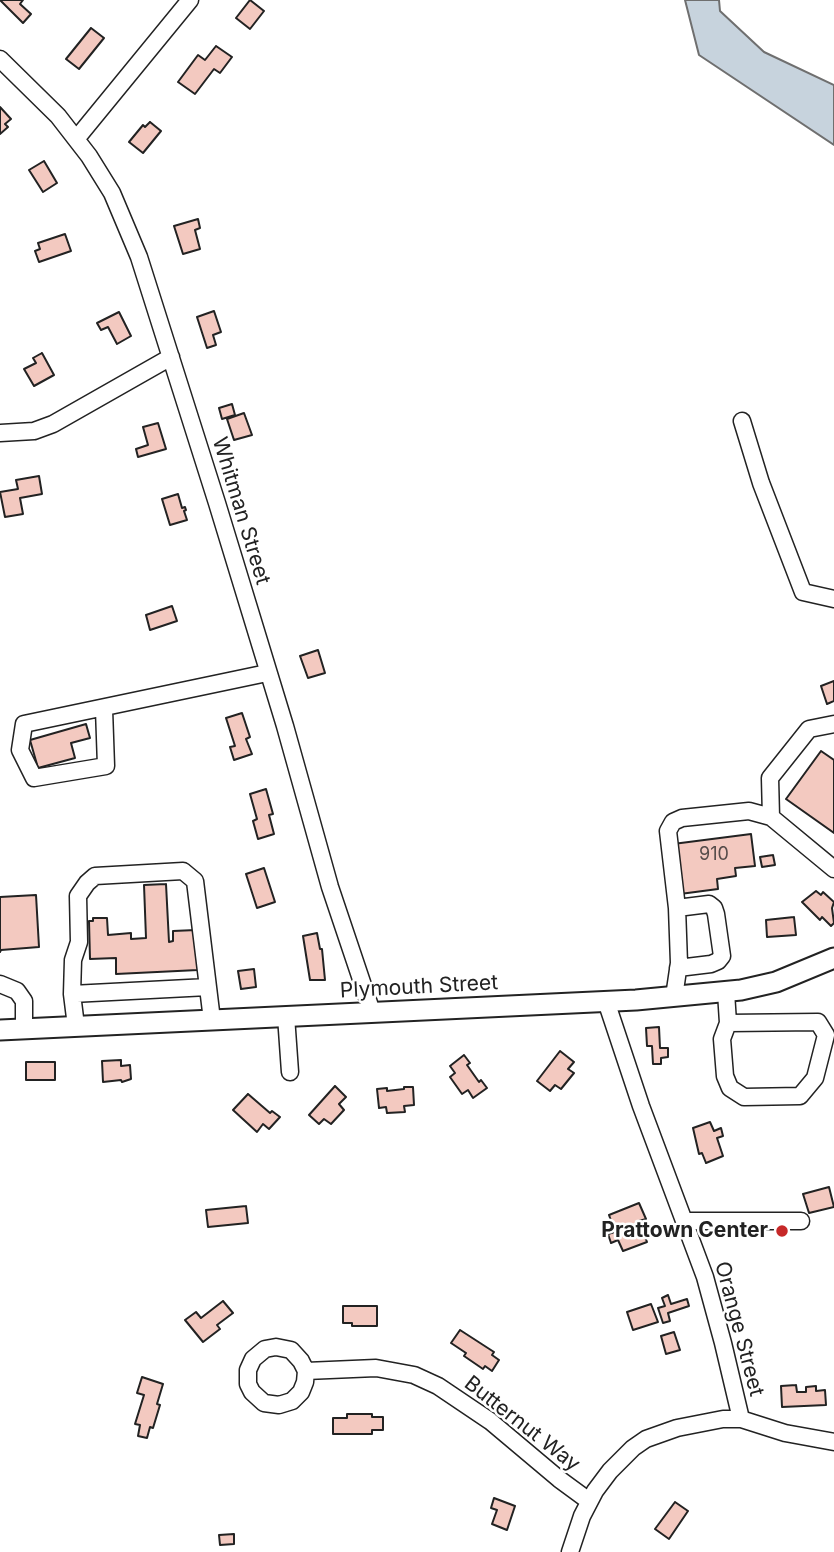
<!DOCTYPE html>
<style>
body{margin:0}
canvas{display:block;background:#fff}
</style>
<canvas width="834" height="1552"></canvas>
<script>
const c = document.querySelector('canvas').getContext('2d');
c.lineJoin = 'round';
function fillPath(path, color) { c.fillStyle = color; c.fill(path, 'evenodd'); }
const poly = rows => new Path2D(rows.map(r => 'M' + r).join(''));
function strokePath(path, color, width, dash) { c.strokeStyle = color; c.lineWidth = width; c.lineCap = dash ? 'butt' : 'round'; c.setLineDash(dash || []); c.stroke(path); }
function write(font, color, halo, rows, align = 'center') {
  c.font = font + ' Inter,sans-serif'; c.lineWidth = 5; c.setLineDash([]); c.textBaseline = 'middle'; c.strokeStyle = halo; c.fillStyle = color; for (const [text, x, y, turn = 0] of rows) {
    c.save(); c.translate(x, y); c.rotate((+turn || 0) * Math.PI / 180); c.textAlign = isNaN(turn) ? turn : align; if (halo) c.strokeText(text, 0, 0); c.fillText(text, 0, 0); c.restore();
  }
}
const water = poly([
 [685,0,719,0,720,11,764,52,834,85,834,145,699,55,685,0]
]);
fillPath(water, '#c7d3dd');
strokePath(water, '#6f6f6f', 2);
const building = poly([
 [0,0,23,0,20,4,31,14,23,23,0,0],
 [250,0,264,11,250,29,236,18,250,0],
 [91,28,104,38,79,69,66,59,91,28],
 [216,46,232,57,220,73,214,69,195,94,178,82,198,55,205,60,216,46],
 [0,107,11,119,5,124,8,127,0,134,0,107],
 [150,122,161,131,143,153,129,142,143,125,145,127,150,122],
 [44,161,57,183,43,192,29,170,44,161],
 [198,219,200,228,195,230,200,249,183,254,174,226,198,219],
 [65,234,71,251,39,262,35,251,40,249,38,243,65,234],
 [214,311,221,332,213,335,216,345,207,348,197,317,214,311],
 [119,312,131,336,117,344,108,327,101,330,97,323,119,312],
 [42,353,54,375,34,386,24,369,36,363,33,358,42,353],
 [232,404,235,415,222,419,219,408,232,404],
 [244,413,252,435,234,440,227,419,244,413],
 [158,423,166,449,138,457,136,449,148,445,143,427,158,423],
 [39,476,42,494,20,498,23,514,5,517,0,492,18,489,16,480,39,476],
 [178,494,182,508,185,507,186,510,184,511,187,520,170,525,162,499,178,494],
 [172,606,177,621,150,630,146,615,172,606],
 [318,650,325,673,308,678,300,656,318,650],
 [834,681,834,701,827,704,821,686,834,681],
 [242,713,250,737,246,739,252,754,234,760,230,747,235,746,226,718,242,713],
 [86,724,90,738,71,743,75,758,38,768,30,740,86,724],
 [821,751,834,760,834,833,786,799,821,751],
 [266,789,273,814,269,815,274,834,258,839,253,821,257,819,250,794,266,789],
 [751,834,755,866,735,868,736,876,717,879,718,889,680,894,673,844,751,834],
 [773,855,775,865,762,867,760,857,773,855],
 [264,868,275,902,257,908,246,874,264,868],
 [166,884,169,942,173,941,173,931,196,930,198,970,116,974,116,958,90,959,89,921,93,921,93,918,107,918,108,935,131,933,131,939,146,938,144,885,166,884],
 [816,891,821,895,823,892,834,902,832,908,834,923,831,926,822,917,820,920,802,902,816,891],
 [36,895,39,947,1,950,0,952,0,897,36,895],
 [794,917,796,935,767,937,766,920,794,917],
 [317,933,320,949,322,949,325,980,310,980,303,936,317,933],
 [254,969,256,987,241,989,238,971,254,969],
 [659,1027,660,1048,668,1048,668,1057,661,1058,661,1064,653,1064,652,1046,647,1046,646,1028,659,1027],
 [560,1051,574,1062,568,1069,574,1073,561,1089,555,1085,550,1091,537,1081,560,1051],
 [464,1055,470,1063,467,1065,479,1082,481,1080,487,1088,473,1098,468,1090,462,1094,450,1077,455,1073,450,1066,464,1055],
 [121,1060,121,1066,130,1065,131,1079,122,1082,121,1080,103,1082,102,1061,121,1060],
 [26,1062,55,1062,55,1080,26,1080,26,1062],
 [335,1086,346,1097,339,1104,344,1110,331,1124,324,1119,319,1124,309,1115,335,1086],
 [404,1087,413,1087,414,1105,404,1106,405,1112,387,1113,386,1107,379,1108,377,1089,387,1088,387,1091,404,1089,404,1087],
 [248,1094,270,1113,272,1111,280,1117,269,1129,263,1124,257,1132,233,1110,248,1094],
 [710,1122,714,1131,721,1128,723,1136,717,1138,723,1156,706,1163,702,1153,699,1154,693,1128,710,1122],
 [829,1187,834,1207,809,1213,803,1194,829,1187],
 [639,1203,646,1219,639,1221,647,1242,623,1251,618,1240,611,1243,608,1234,615,1232,609,1215,639,1203],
 [246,1206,248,1223,208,1227,206,1210,246,1206],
 [668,1295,671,1304,687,1299,689,1306,668,1313,670,1321,663,1323,658,1308,665,1306,662,1298,668,1295],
 [223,1301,233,1313,217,1325,220,1329,203,1342,185,1320,196,1312,201,1318,223,1301],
 [651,1304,658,1322,633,1330,627,1312,651,1304],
 [343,1306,377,1306,377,1326,352,1326,352,1323,343,1323,343,1306],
 [460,1330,494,1352,492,1355,499,1360,492,1371,485,1366,483,1369,464,1356,466,1353,451,1343,460,1330],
 [674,1332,680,1350,666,1354,661,1336,674,1332],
 [142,1377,163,1384,157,1404,160,1405,153,1428,150,1427,147,1438,138,1436,140,1425,135,1424,144,1395,137,1393,142,1377],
 [796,1385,797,1392,806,1392,806,1387,816,1386,816,1391,825,1390,826,1405,782,1407,781,1386,796,1385],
 [347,1414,372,1414,372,1417,383,1417,383,1430,372,1430,372,1434,333,1434,333,1418,347,1418,347,1414],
 [494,1498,515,1506,507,1530,492,1524,497,1510,491,1508,494,1498],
 [675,1502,688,1511,669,1539,655,1529,675,1502],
 [234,1534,234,1544,220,1545,219,1535,234,1534]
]);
fillPath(building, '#f3c9c0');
strokePath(building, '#222', 2);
const minor = poly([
 [0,59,58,116,89,156,112,193,139,257,217,503,285,726,330,887,372,1012],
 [77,138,190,0],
 [742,421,761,483,803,592,834,599],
 [0,433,34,431,53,424,171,357],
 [104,709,106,766,34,778,20,750,24,724,267,673],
 [771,817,770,778,809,729,834,724],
 [677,908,668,831,673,822,682,818,749,811,771,817,834,869],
 [0,984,17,991,24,1001,24,1029],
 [726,992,728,1023,818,1022,826,1035,815,1078,800,1096,744,1097,730,1088,725,1076,722,1039,728,1023],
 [72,994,208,987],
 [674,997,679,963,677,908,709,904,714,908,716,914,722,956,718,961,711,964,678,968],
 [606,1001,641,1106,705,1277,723,1343,741,1419,785,1433,834,1442],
 [286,1016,290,1072],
 [76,1026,72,994,73,960,79,942,78,896,87,883,95,876,183,871,195,881,212,1020],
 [685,1221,801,1221],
 [306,1371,305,1382,301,1392,292,1401,279,1405,264,1403,252,1392,248,1384,248,1370,253,1359,265,1349,276,1347,291,1350,301,1361,306,1371,376,1368,414,1375,438,1386,490,1421,559,1479,589,1501],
 [570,1552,582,1516,595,1491,610,1471,633,1448,646,1439,677,1428,723,1419,741,1419]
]);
const major = poly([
 [0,1030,636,1000,741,990,776,982,834,958]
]);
strokePath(minor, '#222', 19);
strokePath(major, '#222', 23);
strokePath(minor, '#fff', 16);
strokePath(major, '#fff', 19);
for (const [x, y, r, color] of [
 [782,1231,7,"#c62828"]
]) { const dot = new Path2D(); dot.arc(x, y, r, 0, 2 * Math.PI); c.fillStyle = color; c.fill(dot); strokePath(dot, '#fff', 2.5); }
write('18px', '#564c4a', null, [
 ["910",714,855]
]);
write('21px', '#222', '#fff', [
 ["Whitman Street",241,511,73],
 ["Plymouth Street",419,987,-3],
 ["Orange Street",739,1329,75],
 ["Butternut Way",522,1424,38]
]);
write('bold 21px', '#222', '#fff', [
 ["Prattown Center",768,1231]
], 'right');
</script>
